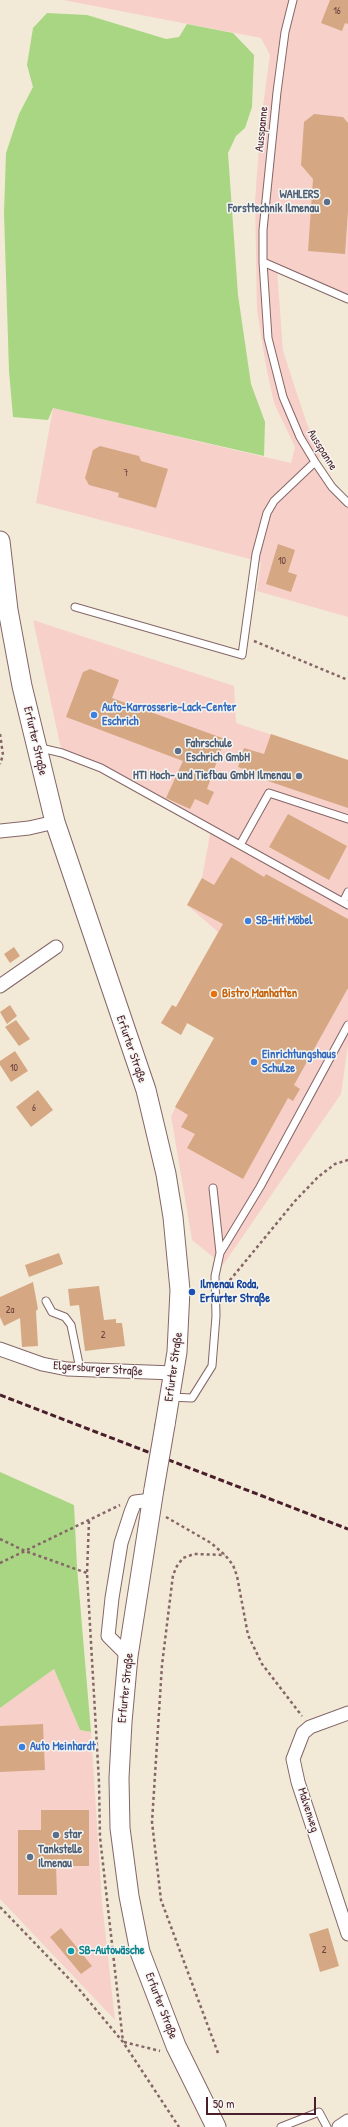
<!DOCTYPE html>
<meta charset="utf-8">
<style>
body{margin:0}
#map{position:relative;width:348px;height:2127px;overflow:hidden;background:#f2ead7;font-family:"Patrick Hand",sans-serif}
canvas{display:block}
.scale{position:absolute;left:206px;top:2097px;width:110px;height:18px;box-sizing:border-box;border:2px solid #4a1f2b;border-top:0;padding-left:5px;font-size:12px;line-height:14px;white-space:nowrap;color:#4a1f2b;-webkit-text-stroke:3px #f6f6f2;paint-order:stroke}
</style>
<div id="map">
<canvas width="348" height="2127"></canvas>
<div class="scale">50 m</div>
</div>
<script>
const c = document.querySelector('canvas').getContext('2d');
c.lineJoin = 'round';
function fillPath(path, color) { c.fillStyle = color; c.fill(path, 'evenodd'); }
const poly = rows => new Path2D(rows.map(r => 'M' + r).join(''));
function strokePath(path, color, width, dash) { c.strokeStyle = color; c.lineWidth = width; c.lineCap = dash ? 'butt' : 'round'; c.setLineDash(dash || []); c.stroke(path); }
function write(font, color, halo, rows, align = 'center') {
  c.font = font + ' "Patrick Hand",sans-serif'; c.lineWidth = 3; c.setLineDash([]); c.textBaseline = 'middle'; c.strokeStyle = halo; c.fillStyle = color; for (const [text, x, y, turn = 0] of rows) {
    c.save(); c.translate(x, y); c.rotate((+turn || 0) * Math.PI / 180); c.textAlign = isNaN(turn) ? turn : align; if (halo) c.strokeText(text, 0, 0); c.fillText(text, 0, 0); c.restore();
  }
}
fillPath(poly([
 [63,0,348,0,348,299,277,269,283,351,307,424,322,455,315,462,348,503,348,617,257,591,261,562,36,503,53,408,291,463,295,447,274,403,266,366,257,310,255,201,261,120,270,55,261,38],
 [33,620,234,686,236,723,348,760,348,1045,341,1094,223,1265,192,1240,171,1116,214,1038,188,1023,181,1035,161,1023,172,1005,176,1007,218,932,187,905,202,878,211,829,101,768,62,753],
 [54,1669,80,1730,91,1732,102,1902,115,2020,0,1899,0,1708]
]), '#f7d0ca');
fillPath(poly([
 [47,13,87,15,166,39,179,37,187,24,233,33,254,55,252,107,245,128,236,136,228,153,238,295,251,384,265,422,264,456,53,408,48,420,13,417,9,371,4,213,6,153,19,114,33,87,27,65,33,28],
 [0,1472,74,1505,77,1567,91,1732,80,1730,54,1669,0,1708]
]), '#a9d683');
fillPath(poly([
 [330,0,348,0,348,24,345,23,342,31,321,23],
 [314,114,343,117,348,123,348,211,345,254,308,251,313,179,301,165,304,122],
 [100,446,139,456,141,461,168,469,156,508,118,497,119,493,89,485,85,478,93,450],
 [278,544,295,550,288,572,297,575,291,592,266,584],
 [90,669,119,680,112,698,225,739,207,789,214,792,208,805,195,799,190,809,166,798,183,761,66,717,83,672],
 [271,734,348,760,348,808,256,777,257,774,238,767,244,748,264,754],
 [288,814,347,846,329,880,269,847],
 [231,857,264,877,266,874,348,919,348,988,294,1085,300,1089,293,1101,288,1098,243,1179,187,1148,195,1134,181,1127,188,1115,175,1107,214,1038,187,1023,181,1035,161,1023,172,1005,176,1007,223,924,187,905,202,878,214,885],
 [14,947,20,956,10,963,4,954],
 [10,1005,17,1016,7,1024,0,1012],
 [16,1020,30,1039,19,1046,5,1027],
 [15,1051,28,1071,11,1082,0,1065,0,1061],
 [38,1090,53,1110,31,1127,16,1107],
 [59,1253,63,1264,29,1277,25,1265],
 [33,1282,38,1309,36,1311,38,1346,22,1347,20,1318,4,1326,0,1317,0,1297],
 [99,1286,104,1320,116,1319,116,1323,122,1323,125,1346,85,1351,79,1305,70,1306,68,1289],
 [43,1724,45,1770,0,1772,0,1726],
 [41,1810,89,1810,89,1866,56,1866,57,1895,18,1895,18,1830,41,1830],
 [61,1928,92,1966,81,1974,50,1937],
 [328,1928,339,1966,320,1972,309,1934]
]), '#d5a883');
const lane = poly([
 [293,0,285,32,277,92,263,230,263,262,348,299],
 [263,262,268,338,283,397,300,437,315,462,332,487,348,503],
 [75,607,242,655,256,554,267,513,274,501,315,462],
 [39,750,45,749,62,753,101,768,348,905],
 [240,845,269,793,348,819],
 [343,902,348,892],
 [213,1188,220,1253],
 [46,1301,52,1312,65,1317,71,1325,80,1369],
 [170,1397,192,1398,212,1366,216,1316,215,1276,220,1253,260,1187,348,1025],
 [281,2127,319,2112,327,2127]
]);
const street = poly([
 [0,831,29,828,55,822],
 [0,986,56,947],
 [0,1349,42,1364,67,1369,174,1373],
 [128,1656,108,1636,112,1598,121,1543,131,1512,135,1502,152,1500],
 [348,1713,310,1727,303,1733,293,1759,298,1782,348,1934],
 [339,2127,348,2121]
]);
const secondary = poly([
 [0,541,8,610,22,686,55,822,146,1090,166,1174,173,1217,180,1290,177,1352,165,1425],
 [154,1489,128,1656,122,1722,119,1778,120,1828,129,1896,140,1952,176,2046,216,2127]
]);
strokePath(lane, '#856667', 9);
strokePath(street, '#856667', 15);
strokePath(secondary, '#856667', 21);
strokePath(poly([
 [254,641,348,680],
 [0,734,3,755,0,764],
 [226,1285,295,1201,318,1177,335,1164,348,1160],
 [166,1517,211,1543,225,1555,233,1565,237,1576,248,1635,262,1664,302,1716],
 [89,1521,87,1573,99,1782,100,1837,123,2042],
 [0,1539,25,1551,87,1573],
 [0,1563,120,1505],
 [0,1907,78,1988,123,2042,179,2127],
 [124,2042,160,2051],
 [218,2053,161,1900,152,1822,162,1665,173,1575,177,1566,183,1558,194,1554,225,1555]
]), '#856667', 2.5, [3, 3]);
strokePath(lane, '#fff', 7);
strokePath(street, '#fff', 13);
strokePath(secondary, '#fff', 19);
strokePath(poly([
 [0,1395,348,1529]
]), '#4a1f2b', 3, [6, 3]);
const secondaryBridge = poly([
 [154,1489,165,1425]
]);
strokePath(secondaryBridge, '#856667', 21, []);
strokePath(secondaryBridge, '#fff', 19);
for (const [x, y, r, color] of [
 [327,202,4,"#5c6f8a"],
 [94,715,4,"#3f7fe0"],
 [178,751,4,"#5c6f8a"],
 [299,776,4,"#5c6f8a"],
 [248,921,4,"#3f7fe0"],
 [214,994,4,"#e8710a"],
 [254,1062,4,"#3f7fe0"],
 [192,1292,4,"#1a4fb4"],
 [22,1747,4,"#3f7fe0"],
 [56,1835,4,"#5c6f8a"],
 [30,1857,4,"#5c6f8a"],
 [71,1951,4,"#0f9aa8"]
]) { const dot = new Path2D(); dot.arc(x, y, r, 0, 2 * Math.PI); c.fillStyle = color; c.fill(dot); strokePath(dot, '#f6f6f2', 1.5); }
write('10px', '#6d4141', null, [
 ["16",337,11],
 ["7",126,473],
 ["10",282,561],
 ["10",14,1068],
 ["6",34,1108],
 ["2a",10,1310],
 ["2",103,1335],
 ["2",324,1950]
]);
write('12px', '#4a1f2b', '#f6f6f2', [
 ["Ausspanne",262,129,-84],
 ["Ausspanne",322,450,58],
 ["Erfurter Straße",35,741,77],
 ["Erfurter Straße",131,1049,71],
 ["Erfurter Straße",174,1367,-82],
 ["Elgersburger Straße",98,1369,4],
 ["Erfurter Straße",126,1688,-84],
 ["Malvenweg",308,1810,72],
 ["Erfurter Straße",161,2006,69]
]);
write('bold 12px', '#4e5e75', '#f6f6f2', [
 ["WAHLERS",319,195,"right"],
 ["Forsttechnik Ilmenau",319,209,"right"],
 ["Fahrschule",186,744],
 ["Eschrich GmbH",186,758],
 ["HTI Hoch- und Tiefbau GmbH Ilmenau",291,776,"right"],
 ["star",64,1835],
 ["Tankstelle",38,1850],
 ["Ilmenau",38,1864]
], 'left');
write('bold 12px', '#366cbe', '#f6f6f2', [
 ["Auto-Karrosserie-Lack-Center",102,708],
 ["Eschrich",102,722],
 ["SB-Hit Möbel",256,921],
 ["Einrichtungshaus",262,1055],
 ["Schulze",262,1069],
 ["Auto Meinhardt",30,1747]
], 'left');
write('bold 12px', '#c56008', '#f6f6f2', [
 ["Bistro Manhatten",222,994]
], 'left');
write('bold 12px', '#164399', '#f6f6f2', [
 ["Ilmenau Roda,",200,1285],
 ["Erfurter Straße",200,1299]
], 'left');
write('bold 12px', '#0d838f', '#f6f6f2', [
 ["SB-Autowäsche",79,1951]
], 'left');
</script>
